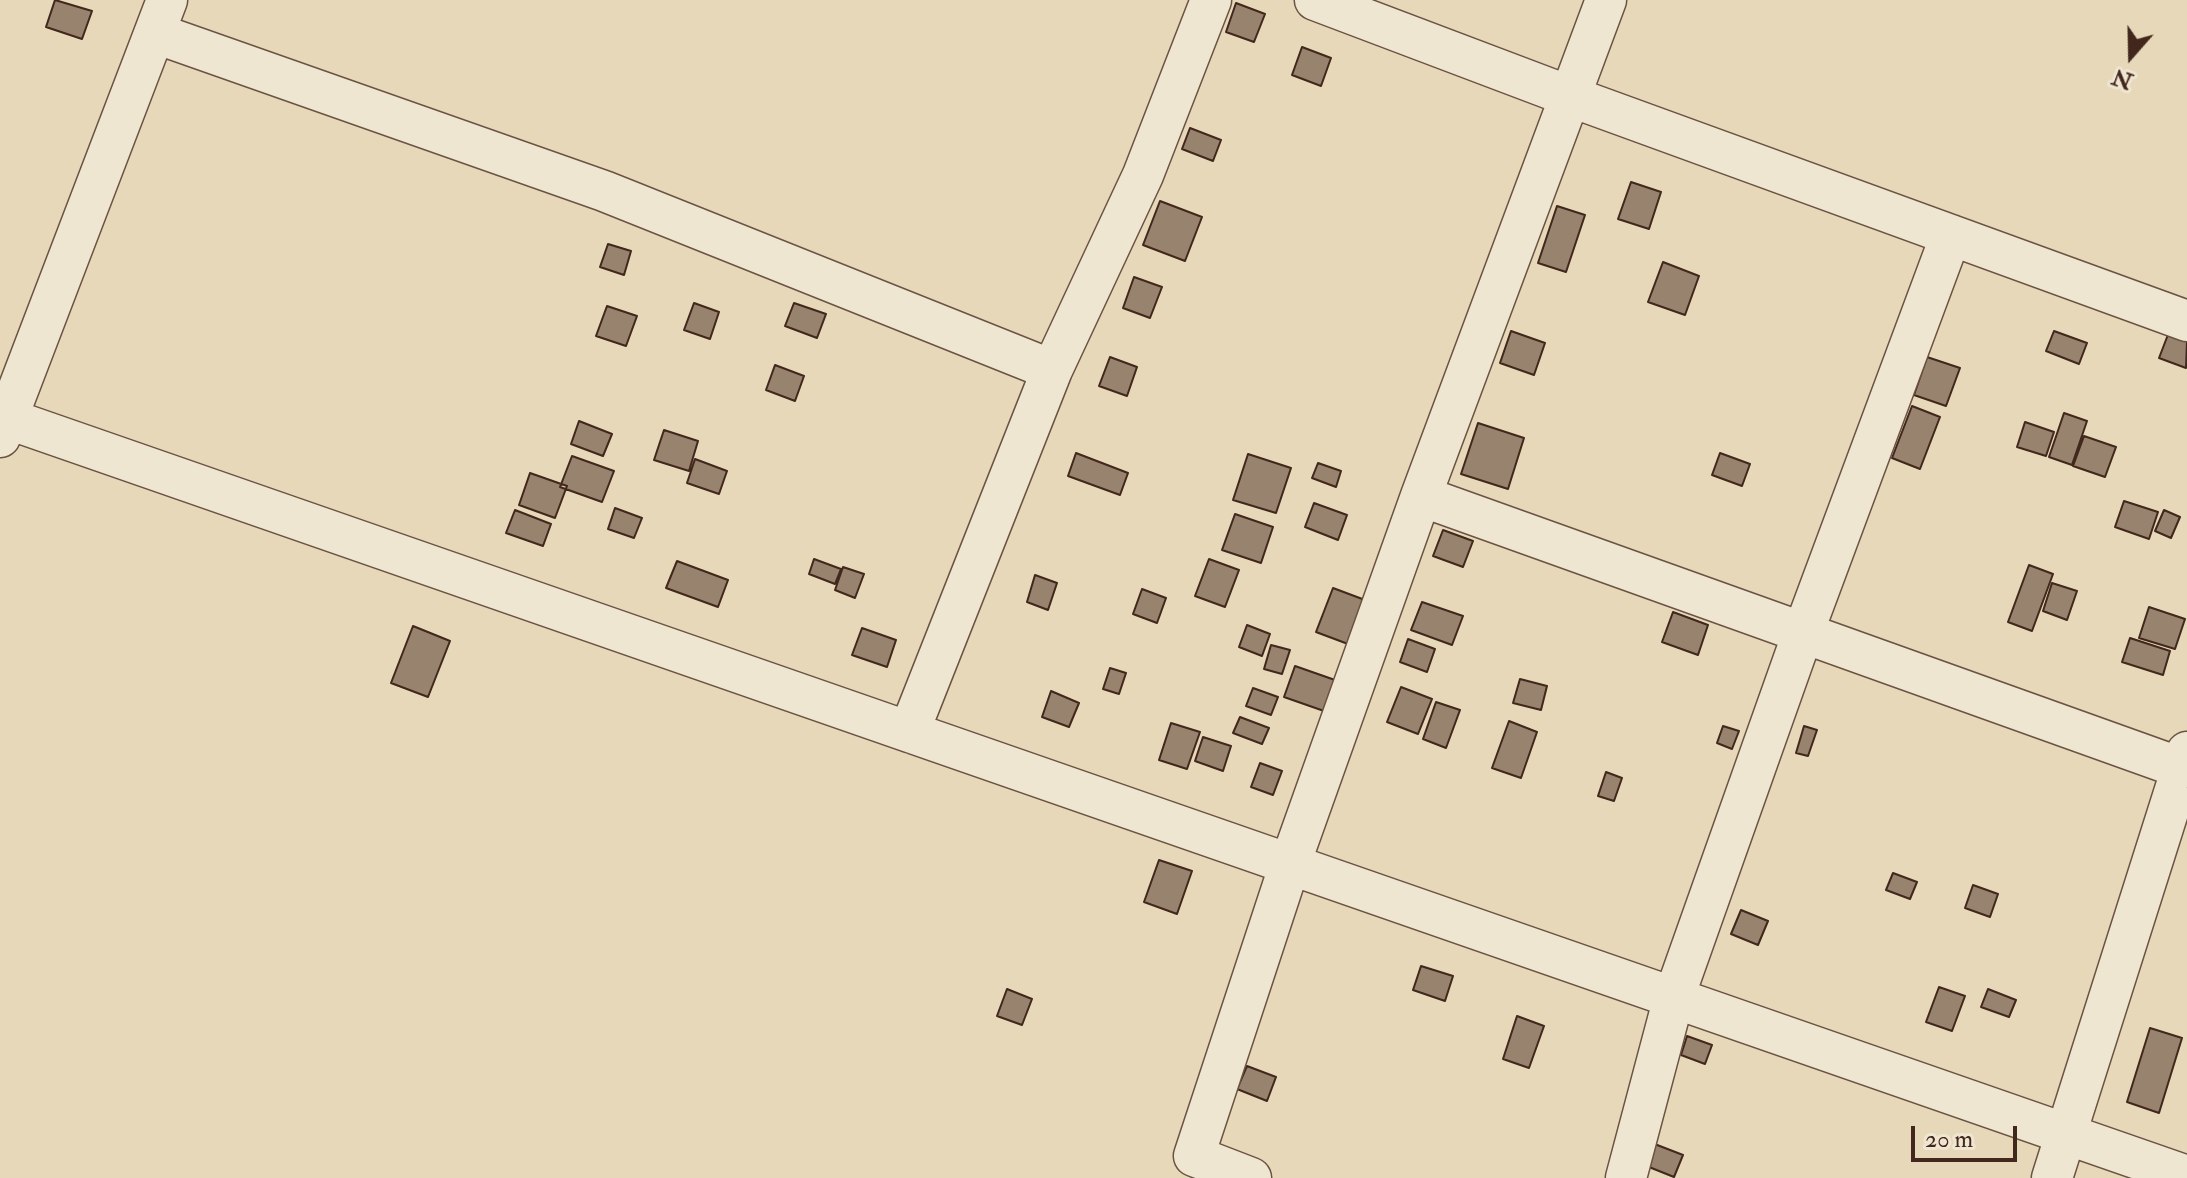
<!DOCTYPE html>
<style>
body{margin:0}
#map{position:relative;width:2187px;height:1178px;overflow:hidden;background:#e6d8b9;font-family:"IM FELL Double Pica",serif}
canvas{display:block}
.north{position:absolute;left:2091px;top:16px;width:80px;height:80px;-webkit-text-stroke:6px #efe6d2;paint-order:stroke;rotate:200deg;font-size:22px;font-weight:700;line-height:32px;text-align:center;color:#42271c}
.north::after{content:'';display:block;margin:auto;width:28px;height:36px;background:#42271c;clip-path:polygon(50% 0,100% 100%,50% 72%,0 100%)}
.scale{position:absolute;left:1911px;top:1126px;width:106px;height:36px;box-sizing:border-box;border:4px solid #42271c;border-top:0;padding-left:10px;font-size:24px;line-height:28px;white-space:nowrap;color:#42271c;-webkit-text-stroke:6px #efe6d2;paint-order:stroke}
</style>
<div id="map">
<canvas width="2187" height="1178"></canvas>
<div class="north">N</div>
<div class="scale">20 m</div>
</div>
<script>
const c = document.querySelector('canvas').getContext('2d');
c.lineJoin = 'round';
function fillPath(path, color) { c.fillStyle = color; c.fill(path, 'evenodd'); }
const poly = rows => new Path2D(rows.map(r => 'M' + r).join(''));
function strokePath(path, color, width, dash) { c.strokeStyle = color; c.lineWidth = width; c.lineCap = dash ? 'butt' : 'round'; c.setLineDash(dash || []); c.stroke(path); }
const building = poly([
 [55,0,92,11,82,39,46,27,55,0],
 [1236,3,1265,14,1254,42,1226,32,1236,3],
 [1302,47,1331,58,1321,86,1292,75,1302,47],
 [1190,128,1221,140,1213,161,1182,149,1190,128],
 [1631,182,1661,192,1649,229,1618,219,1631,182],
 [1160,201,1202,217,1185,261,1143,245,1160,201],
 [1557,206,1585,215,1566,272,1538,263,1557,206],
 [608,244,631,251,624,275,600,267,608,244],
 [1663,262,1699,276,1685,315,1648,302,1663,262],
 [1134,277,1162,287,1150,318,1123,308,1134,277],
 [694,303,719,312,710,339,684,330,694,303],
 [794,303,826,314,817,338,785,326,794,303],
 [607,306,637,316,626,346,596,336,607,306],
 [1511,331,1545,343,1534,375,1500,363,1511,331],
 [2054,331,2087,343,2079,364,2046,351,2054,331],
 [2169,332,2187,340,2186,368,2159,358,2169,332],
 [1110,357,1137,367,1127,396,1099,386,1110,357],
 [1927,357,1960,368,1946,406,1914,395,1927,357],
 [775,365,804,376,795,401,766,390,775,365],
 [1912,406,1940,417,1920,469,1892,458,1912,406],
 [2064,413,2087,421,2072,465,2049,457,2064,413],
 [579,421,612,434,603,456,571,444,579,421],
 [2025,422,2054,432,2046,456,2017,447,2025,422],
 [1478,423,1524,438,1508,489,1461,474,1478,423],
 [664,430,698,441,689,471,654,460,664,430],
 [2084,436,2116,447,2105,477,2073,466,2084,436],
 [1076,453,1128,473,1120,495,1068,476,1076,453],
 [1720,453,1750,464,1742,486,1712,475,1720,453],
 [1248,454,1291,468,1276,513,1233,500,1248,454],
 [572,456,614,471,602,502,560,487,572,456],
 [695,459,727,471,719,494,687,483,695,459],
 [1318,463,1341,471,1336,487,1312,478,1318,463],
 [530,473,567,486,555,518,519,505,530,473],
 [2124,501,2158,512,2149,539,2115,527,2124,501],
 [1314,503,1347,515,1338,540,1305,527,1314,503],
 [615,508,642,518,634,538,608,529,615,508],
 [515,510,551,524,543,546,506,533,515,510],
 [2164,510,2180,517,2171,538,2155,531,2164,510],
 [1235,514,1273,527,1261,563,1222,550,1235,514],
 [1443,530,1473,541,1463,567,1433,556,1443,530],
 [814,559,841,569,835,584,809,574,814,559],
 [1209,559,1239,570,1225,607,1195,596,1209,559],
 [677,561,728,580,718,607,666,588,677,561],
 [2029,565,2053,574,2032,631,2008,622,2029,565],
 [843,567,864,574,855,598,835,590,843,567],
 [1035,575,1057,583,1048,610,1027,602,1035,575],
 [2052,583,2077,591,2067,620,2043,611,2052,583],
 [1333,588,1365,600,1348,644,1316,632,1333,588],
 [1142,589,1166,598,1157,623,1133,614,1142,589],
 [1422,602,1463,616,1452,645,1411,630,1422,602],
 [2149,607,2185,619,2175,649,2139,638,2149,607],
 [1673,612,1708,625,1698,655,1662,642,1673,612],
 [1247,625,1270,634,1262,656,1239,647,1247,625],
 [413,626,450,641,428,697,391,683,413,626],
 [862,628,896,640,887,667,852,655,862,628],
 [2130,638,2170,651,2163,675,2122,662,2130,638],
 [1408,639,1435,649,1427,672,1400,662,1408,639],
 [1271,645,1290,650,1282,674,1264,669,1271,645],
 [1295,666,1335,680,1324,711,1284,697,1295,666],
 [1110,668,1126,673,1119,694,1103,689,1110,668],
 [1520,679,1547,686,1541,710,1513,703,1520,679],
 [1401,687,1432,699,1418,734,1387,722,1401,687],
 [1253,688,1278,697,1271,715,1246,706,1253,688],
 [1051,691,1079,703,1069,727,1042,717,1051,691],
 [1436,702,1460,710,1446,748,1423,739,1436,702],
 [1240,717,1269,728,1262,744,1233,733,1240,717],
 [1509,721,1537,732,1521,778,1492,768,1509,721],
 [1171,723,1200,732,1187,769,1159,760,1171,723],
 [1723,726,1739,731,1732,749,1717,743,1723,726],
 [1804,726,1817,730,1808,756,1796,753,1804,726],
 [1203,737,1231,746,1223,771,1195,761,1203,737],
 [1260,763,1282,771,1273,795,1251,787,1260,763],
 [1606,772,1622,778,1614,801,1598,796,1606,772],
 [1159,860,1192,871,1177,914,1144,902,1159,860],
 [1893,873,1917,882,1910,899,1886,890,1893,873],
 [1973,885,1998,894,1990,917,1965,908,1973,885],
 [1741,910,1768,921,1758,945,1731,934,1741,910],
 [1421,966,1453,976,1445,1001,1413,990,1421,966],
 [1939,987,1965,996,1952,1031,1926,1022,1939,987],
 [1007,989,1032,999,1022,1025,997,1016,1007,989],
 [1988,989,2016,1000,2009,1017,1981,1007,1988,989],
 [1517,1016,1544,1026,1529,1068,1503,1059,1517,1016],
 [2150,1028,2182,1038,2159,1113,2127,1102,2150,1028],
 [1687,1036,1712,1045,1705,1064,1681,1055,1687,1036],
 [1247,1066,1276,1077,1267,1101,1237,1089,1247,1066],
 [1652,1143,1683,1155,1674,1177,1644,1165,1652,1143]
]);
fillPath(building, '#97836e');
strokePath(building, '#42271c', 2);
const minor = poly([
 [1315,0,1569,96,2187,321],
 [155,33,604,191,1052,370],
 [0,416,2187,1176],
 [0,437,167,0],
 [1421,496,2181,768],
 [909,732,1052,370,1143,175,1211,0],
 [1251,1178,1194,1156,1290,864,1421,496,1606,0],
 [1626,1178,1674,997,1803,633,1951,235],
 [2052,1178,2187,752]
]);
strokePath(minor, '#6b5343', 43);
strokePath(minor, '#efe6d2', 40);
</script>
